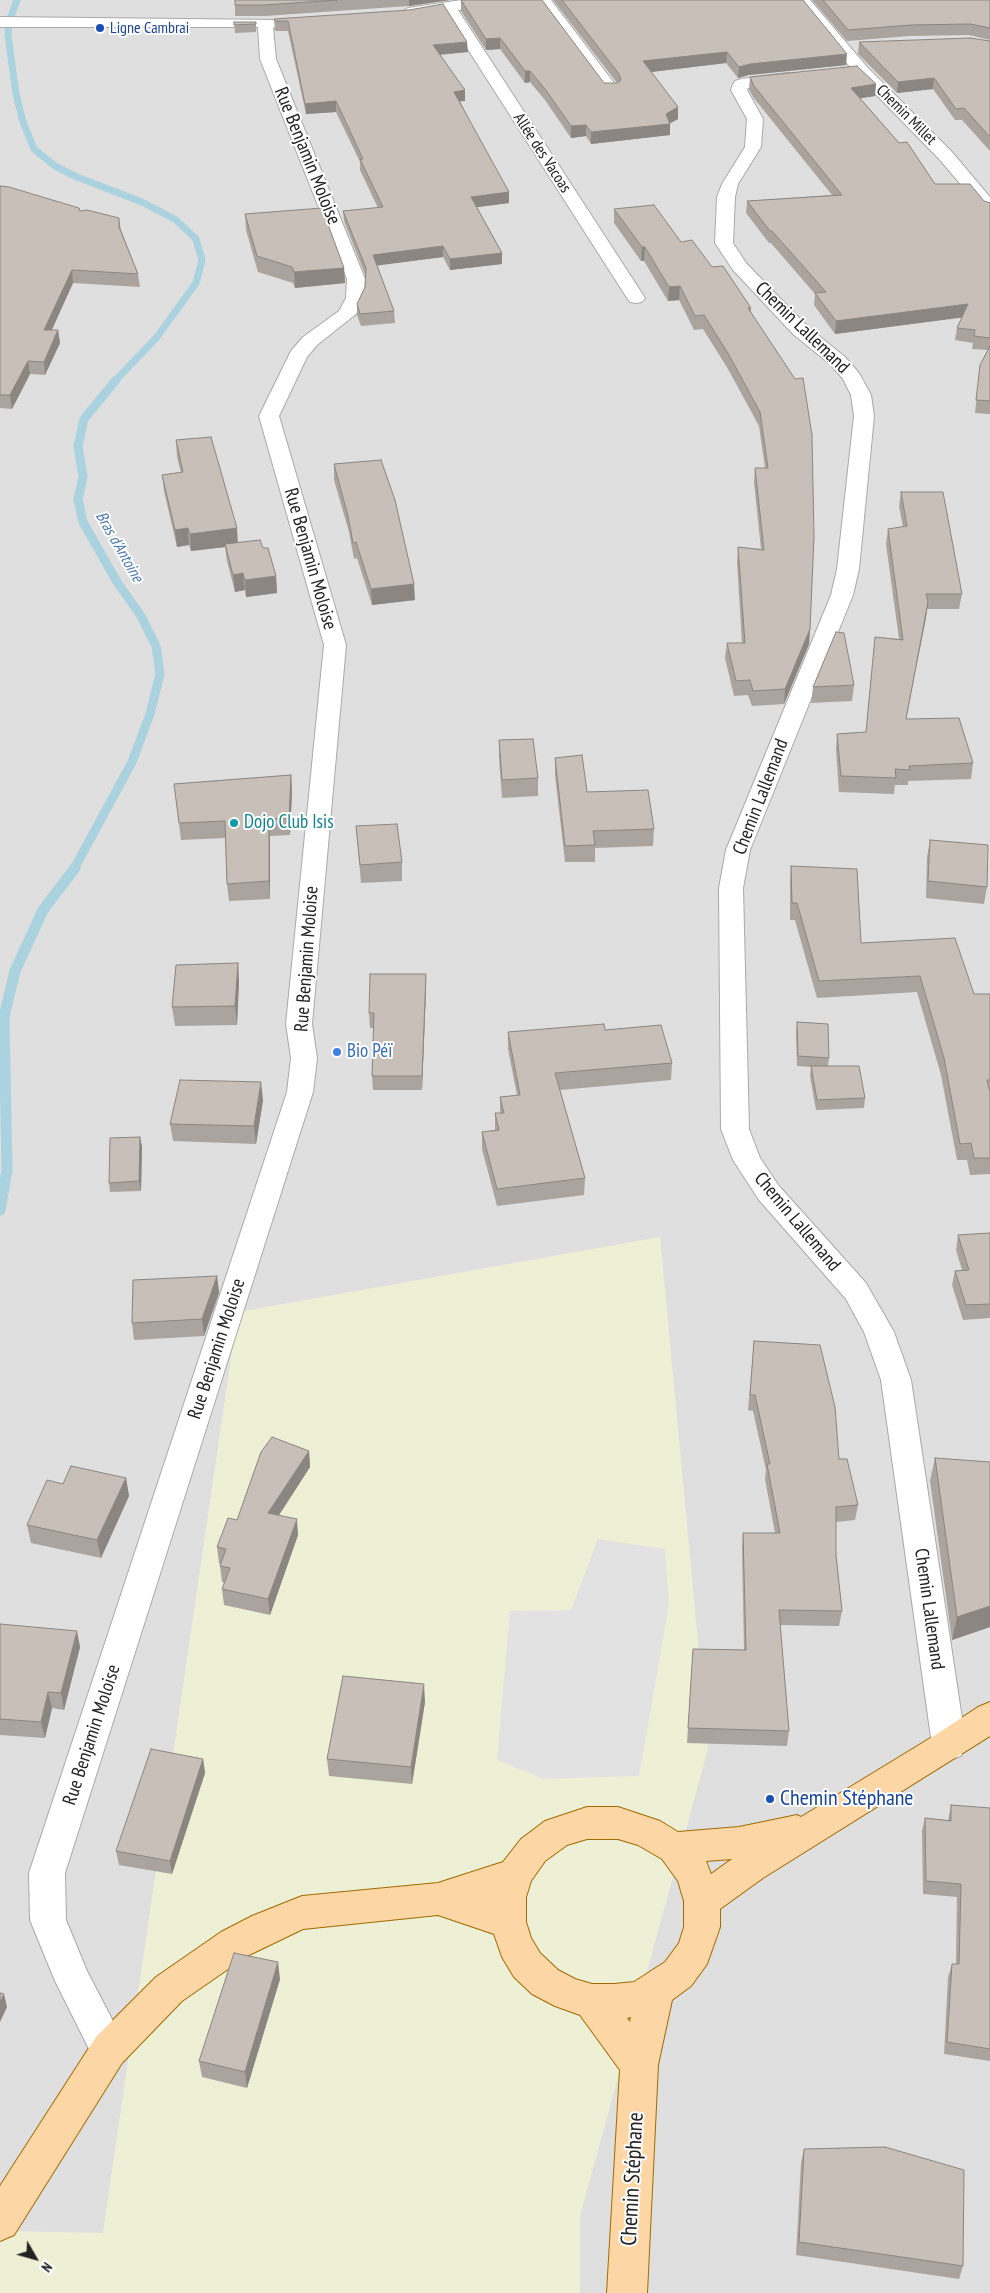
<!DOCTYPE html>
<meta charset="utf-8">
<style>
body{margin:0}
#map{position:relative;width:990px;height:2293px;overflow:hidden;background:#f2efe9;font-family:"PT Sans Narrow",sans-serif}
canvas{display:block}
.north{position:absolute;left:10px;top:2233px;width:50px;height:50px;-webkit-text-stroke:4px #fff;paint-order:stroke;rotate:128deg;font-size:14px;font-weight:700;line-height:20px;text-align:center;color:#222}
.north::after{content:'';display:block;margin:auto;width:18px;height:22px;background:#222;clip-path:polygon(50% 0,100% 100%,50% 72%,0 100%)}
</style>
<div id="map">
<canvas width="990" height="2293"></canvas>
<div class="north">N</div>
</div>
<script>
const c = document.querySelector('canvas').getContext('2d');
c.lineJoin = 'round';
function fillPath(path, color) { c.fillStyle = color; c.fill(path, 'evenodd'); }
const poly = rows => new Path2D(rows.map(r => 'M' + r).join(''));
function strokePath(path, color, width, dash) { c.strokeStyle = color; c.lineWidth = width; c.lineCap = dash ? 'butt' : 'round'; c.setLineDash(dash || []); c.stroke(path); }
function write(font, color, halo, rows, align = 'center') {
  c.font = font + ' "PT Sans Narrow",sans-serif'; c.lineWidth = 4; c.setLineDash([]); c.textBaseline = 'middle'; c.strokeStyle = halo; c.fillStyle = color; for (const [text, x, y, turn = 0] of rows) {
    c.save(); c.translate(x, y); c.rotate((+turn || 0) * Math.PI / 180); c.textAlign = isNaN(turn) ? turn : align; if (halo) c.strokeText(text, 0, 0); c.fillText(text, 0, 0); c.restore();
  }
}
fillPath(poly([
 [0,0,990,0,990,2293,580,2293,580,2216,238,1312,103,2234,0,2231]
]), '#e0dfdf');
fillPath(poly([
 [660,1237,708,1749,580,2216,580,2293,0,2293,0,2231,103,2233,238,1312]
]), '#eef0d5');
fillPath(poly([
 [598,1539,665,1549,669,1605,639,1776,544,1779,497,1760,510,1611,571,1610]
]), '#e2e2e2');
strokePath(poly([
 [17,0,9,22,8,35,16,94,23,122,34,149,55,166,77,177,142,202,176,220,196,239,202,260,196,283,157,337,115,381]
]), '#aad3df', 7);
strokePath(poly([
 [74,869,132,762,150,714,160,674,156,646,141,616,117,582,83,522,78,499,83,477,78,446,84,419,116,380]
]), '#aad3df', 9);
strokePath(poly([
 [0,1210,7,1170,4,1017,15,971,43,910,75,868]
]), '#aad3df', 11);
const minor = poly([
 [462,0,497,0,490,4,458,10,645,298,642,302,636,303,630,302,627,298,444,12,408,18,400,13,408,8,462,0],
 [536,0,551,0,617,87,619,90,617,93,605,93,536,0],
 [795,0,810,0,867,67,952,152,990,197,990,213,984,212,940,160,855,73,795,0],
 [0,17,278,20,281,23,278,26,273,28,276,59,365,279,364,298,356,314,317,345,307,357,279,416,346,645,312,1024,317,1058,313,1092,65,1873,66,1920,87,1971,128,2050,122,2063,109,2068,96,2063,55,1981,30,1920,29,1873,287,1092,291,1058,286,1024,324,645,259,416,291,351,303,337,339,311,346,298,347,279,260,59,258,27,0,27,0,17],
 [788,73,794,75,796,78,794,81,748,88,747,90,763,119,761,147,738,184,735,197,733,243,746,263,807,326,845,357,859,373,871,395,874,416,859,569,853,595,750,850,743,888,749,1129,760,1158,779,1186,866,1283,894,1332,911,1380,966,1745,961,1756,949,1760,937,1756,932,1745,881,1380,864,1332,846,1299,759,1200,733,1160,721,1129,719,888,726,850,831,595,837,569,854,416,851,395,843,379,831,365,793,334,733,270,715,243,717,197,722,184,745,147,747,119,731,90,733,84,735,81,741,79,788,73]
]);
const major = poly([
 [990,1702,990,1736,763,1878,720,1909,720,1927,707,1964,691,1986,672,2000,658,2065,647,2293,607,2293,620,2070,580,2015,555,2006,532,1994,514,1977,502,1957,494,1934,438,1915,303,1929,247,1956,182,2001,122,2063,14,2235,0,2241,0,2186,96,2037,156,1977,221,1932,252,1916,302,1896,438,1883,503,1862,521,1839,545,1821,587,1807,618,1807,660,1821,678,1832,739,1827,797,1815,801,1817,937,1734,978,1707,990,1702],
 [587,1839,618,1839,638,1845,662,1859,678,1881,684,1901,684,1927,679,1943,665,1962,634,1982,614,1984,592,1984,575,1979,558,1970,540,1953,531,1938,526,1922,526,1897,531,1881,545,1861,567,1845,587,1839],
 [732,1859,711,1874,706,1861,732,1859],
 [631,2017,630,2022,627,2018,631,2017]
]);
strokePath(minor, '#a9a9a9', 2);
strokePath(major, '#a06b00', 2);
fillPath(minor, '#fff');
fillPath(major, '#fcd6a4');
fillPath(poly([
 [235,0,450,0,409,6,265,16,235,16],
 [461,0,604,83,617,83,553,0,803,0,846,65,749,75,738,78,726,63,651,72,678,107,678,119,670,123,670,135,591,144,586,136,571,138,545,100,530,82,525,83,500,49,486,50,461,11],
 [812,0,990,0,990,40,969,35,910,36,847,41],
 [274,19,468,52,440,55,465,90,465,101,460,101,509,203,477,207,502,253,502,264,450,270,443,257,377,265,394,311,395,323,361,326,357,315,357,304,365,287,366,277,344,221,343,211,378,208,360,170,360,162,336,112,306,114,288,31,275,31],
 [234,22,256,22,256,32,235,33],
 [990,41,990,151,962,120,955,120,933,89,897,93,858,54,859,42],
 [750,77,876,84,875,96,860,98,935,184,990,203,990,414,975,413,980,365,988,350,972,349,973,343,955,340,957,328,962,317,835,334,814,305,815,294,771,243,769,243,746,213,747,201,832,195,753,97,749,89],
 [0,186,80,211,119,218,121,230,138,274,140,287,73,283,51,330,58,330,60,343,45,375,30,374,12,409,0,408],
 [614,209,681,242,712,267,751,308,751,312,810,629,809,644,784,704,752,706,748,695,734,696,725,658,727,643,742,643,737,562,738,547,761,549,754,482,755,468,765,468,759,426,728,369,703,329,694,330,679,300,668,301,644,261,641,261,614,223],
 [245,214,344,268,345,283,295,288,293,283,258,272,246,230],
 [176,440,238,542,263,548,276,576,277,593,246,597,245,590,235,592,227,561,225,547,191,551,189,545,177,547,164,491,162,475,181,473,177,457],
 [334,464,415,600,372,605,357,558,354,559,349,532,334,480],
 [901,492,962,594,959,609,927,609,906,719,973,763,971,779,908,781,908,785,895,785,894,794,839,792,836,749,837,734,866,732,875,637,899,639,886,544,888,529,903,527,899,506],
 [854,685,852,701,811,703,813,687],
 [499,740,538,778,538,796,502,798,499,758],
 [555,758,587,792,654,829,653,846,595,848,595,862,565,862,555,775],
 [291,775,292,792,290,835,270,836,270,899,229,901,227,884,225,838,181,840,174,784],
 [356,826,402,862,402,881,361,883],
 [930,840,987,887,984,904,926,898,927,857],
 [791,866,861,943,974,994,990,994,990,1174,970,1175,967,1160,957,1160,941,1075,917,992,817,998,795,920,790,920,790,882],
 [238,963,239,982,237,1025,175,1026,172,1007],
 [426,974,426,988,422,1090,373,1090,372,1076,374,1028,370,1028,369,1013],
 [797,1022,829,1058,828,1066,865,1098,864,1108,816,1110,810,1076,811,1067,797,1066,796,1032],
 [605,1030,672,1063,671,1080,560,1090,585,1178,584,1195,497,1206,482,1149,482,1132,495,1130,495,1113,500,1113,500,1097,517,1095,508,1049,508,1032],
 [263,1100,256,1144,173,1141,170,1124],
 [142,1146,141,1191,110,1192,109,1183],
 [990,1233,990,1318,963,1320,952,1285,955,1271,962,1270,956,1250,958,1235],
 [217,1276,219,1293,204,1336,134,1340,132,1323],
 [754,1341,839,1459,858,1505,855,1520,836,1522,836,1555,842,1611,839,1626,780,1625,789,1731,787,1746,687,1743,693,1649,744,1650,742,1548,743,1533,775,1533,765,1479,766,1470,753,1411,748,1410],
 [309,1451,310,1467,279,1515,298,1535,270,1615,224,1605,222,1589,225,1583,222,1582,220,1566,221,1564,219,1563,217,1547,237,1520],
 [935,1458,990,1627,952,1640,930,1481],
 [126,1478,129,1496,101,1558,31,1543,27,1525,63,1484],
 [0,1624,80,1647,64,1710,52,1708,45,1738,0,1735],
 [425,1702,412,1784,329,1776,327,1759],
 [203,1759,205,1773,172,1874,119,1865,116,1851],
 [951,1805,990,1808,990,2061,944,2054,948,1977,952,1964,956,1964,957,1897,923,1894,922,1831,925,1818,948,1820],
 [280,1979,247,2088,202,2077,199,2061],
 [804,2149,963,2266,959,2279,796,2255,801,2163]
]), '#aba49e');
fillPath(poly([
 [409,0,450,0,409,6],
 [500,38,500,49,486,50,486,39],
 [467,42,468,52,433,55,433,45],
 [727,52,726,63,643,73,643,61],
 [847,54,846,65,749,75,738,78,739,67,750,64],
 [525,71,530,71,530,82,525,83],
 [934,78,933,89,897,93,898,82],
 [876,84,875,96,850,100,851,88],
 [465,90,465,101,455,102,454,92],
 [336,101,336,112,306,114,305,104],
 [678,107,678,119,669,124,670,124,670,135,591,144,591,132,666,114],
 [586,125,586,136,571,138,571,126],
 [509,192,509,203,471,208,471,197],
 [443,246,443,257,374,266,373,255],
 [642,247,645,247,644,261,641,261],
 [502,253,502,264,450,270,450,259],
 [344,268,345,283,295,288,294,272],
 [72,270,73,283,46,343,44,330],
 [680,286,679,300,668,301,669,287],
 [968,304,966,317,835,334,836,321],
 [58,330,60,343,45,375,44,362],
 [28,361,30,374,12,409,10,395],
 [188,528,189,545,177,547,175,530],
 [237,528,238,545,225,544,225,547,191,551,190,534],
 [243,573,245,590,235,592,233,575],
 [276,576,277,593,246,597,245,580],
 [414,584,415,600,372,605,371,589],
 [928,602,926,618,903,734,906,719],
 [810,629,809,644,784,704,785,689],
 [291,775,292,792,290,835,289,818],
 [269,819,270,836,270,899,269,881],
 [238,963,239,982,237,1025,235,1006],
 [426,974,426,988,422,1090,422,1076],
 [261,1082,263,1100,256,1144,254,1126],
 [140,1137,142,1146,141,1191,139,1181],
 [217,1276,219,1293,204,1336,202,1319],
 [309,1451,310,1467,270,1529,268,1513],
 [126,1478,129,1496,101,1558,97,1540],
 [297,1519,298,1535,270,1615,268,1599],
 [990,1606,990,1627,952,1640,957,1617],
 [77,1631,80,1647,64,1710,61,1693],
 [424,1684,425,1702,412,1784,411,1767],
 [48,1692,52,1708,45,1738,41,1722],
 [203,1759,205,1773,172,1874,170,1861],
 [278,1962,280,1979,247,2088,245,2072],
 [4,1994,7,2007,0,2022,0,2002]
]), '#8b8681');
const building = poly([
 [235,0,338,0,264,5,235,5,235,0],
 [461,0,542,0,604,83,617,83,621,80,619,74,562,0,803,0,847,54,750,64,739,67,727,52,643,61,678,107,666,114,670,124,591,132,586,125,571,126,545,89,530,71,525,71,500,38,486,39,461,0],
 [823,0,990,0,990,28,970,24,911,25,848,30,823,0],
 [443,4,467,42,433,45,465,90,454,92,509,192,471,197,502,253,450,259,443,246,373,255,394,311,360,314,357,304,365,287,366,268,343,211,383,207,360,159,363,159,336,101,305,104,288,21,275,21,274,19,409,10,443,4],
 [234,22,256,22,256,24,234,25,234,22],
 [970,38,990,41,990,137,964,108,956,109,934,78,898,82,859,42,970,38],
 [857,66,876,84,851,88,899,143,907,142,935,184,970,184,984,201,990,203,990,338,974,336,975,330,957,328,968,304,836,321,815,293,826,292,772,231,770,231,747,201,842,195,754,86,750,77,857,66],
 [0,186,9,187,79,208,80,211,87,210,119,218,119,227,138,274,72,270,44,330,58,330,44,362,28,361,10,395,0,395,0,186],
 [654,205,681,242,692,240,712,267,723,266,751,308,748,308,795,379,803,378,812,435,814,537,810,629,785,689,753,691,750,680,736,681,727,643,745,643,738,547,764,550,755,468,768,468,760,412,729,355,704,315,695,316,680,286,669,287,645,247,642,247,614,209,654,205],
 [322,208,344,268,294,272,292,267,257,256,245,214,322,208],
 [990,346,990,401,976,400,980,365,990,346],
 [211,437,237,528,190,534,188,528,175,530,162,475,183,472,176,440,211,437],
 [381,460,395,500,414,584,371,589,356,542,353,543,348,516,334,464,381,460],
 [901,492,943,492,962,594,926,594,928,602,906,719,959,718,973,763,909,766,910,770,895,769,896,778,841,776,837,734,866,732,875,637,903,640,888,529,907,526,901,492],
 [260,540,263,548,268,548,276,576,245,580,243,573,233,575,225,544,260,540],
 [836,632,844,633,854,685,813,687,836,632],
 [533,739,538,778,502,780,499,740,533,739],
 [582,755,587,792,648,790,654,829,593,831,595,845,565,846,555,758,582,755],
 [291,775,289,818,269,819,269,881,227,884,225,821,179,823,174,784,291,775],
 [397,824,402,862,360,865,356,826,397,824],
 [930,840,988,845,987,887,928,881,930,840],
 [791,866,857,869,861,943,955,938,974,994,990,994,990,1080,987,1080,990,1092,990,1158,974,1158,971,1143,960,1144,944,1058,920,976,819,981,797,903,792,903,791,866],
 [238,963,235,1006,172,1007,176,965,238,963],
 [370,974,426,974,422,1076,372,1076,374,1013,369,1013,370,974],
 [797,1022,828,1024,829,1058,798,1056,797,1022],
 [604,1024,605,1030,661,1025,672,1063,555,1073,585,1178,497,1189,482,1132,499,1130,495,1113,504,1113,500,1097,520,1095,508,1032,604,1024],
 [811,1066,859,1066,865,1098,817,1100,811,1066],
 [180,1080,261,1082,254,1126,170,1124,180,1080],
 [140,1137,139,1181,109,1183,110,1138,140,1137],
 [990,1233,990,1304,966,1305,955,1271,969,1270,958,1235,990,1233],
 [217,1276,202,1319,132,1323,133,1280,217,1276],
 [754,1341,820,1345,835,1407,839,1459,847,1459,858,1505,836,1507,836,1555,842,1611,779,1610,789,1731,688,1728,693,1649,746,1650,743,1533,780,1533,767,1464,770,1464,755,1395,750,1395,754,1341],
 [272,1437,309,1451,268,1513,297,1519,268,1599,222,1589,230,1568,220,1566,226,1549,217,1547,228,1518,237,1520,261,1452,272,1437],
 [935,1458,990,1462,990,1606,957,1617,935,1458],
 [71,1466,126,1478,97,1540,27,1525,47,1480,63,1484,71,1466],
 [0,1624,77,1631,61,1693,48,1692,41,1722,0,1719,0,1624],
 [343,1676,424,1684,411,1767,327,1759,343,1676],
 [151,1749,203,1759,170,1861,116,1851,151,1749],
 [951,1805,990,1808,990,2049,947,2042,952,1964,959,1964,961,1884,926,1881,925,1818,951,1821,951,1805],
 [234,1953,278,1962,245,2072,199,2061,234,1953],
 [0,1993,4,1994,0,2002,0,1993],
 [885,2147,964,2170,963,2266,799,2242,804,2149,885,2147]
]);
fillPath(building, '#c7bfb8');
strokePath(building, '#8b8681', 1);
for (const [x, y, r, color] of [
 [100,28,5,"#1a4fb4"],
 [234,823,5,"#0f9aa8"],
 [337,1052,5,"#3f7fe0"],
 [770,1799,5,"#1a4fb4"]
]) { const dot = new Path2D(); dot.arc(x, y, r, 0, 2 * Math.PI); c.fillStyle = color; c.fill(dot); strokePath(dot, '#fff', 2); }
write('16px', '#164399', '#fff', [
 ["Ligne Cambrai",110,28]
], 'left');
write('16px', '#222', '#fff', [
 ["Chemin Millet",906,115,45],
 ["Allée des Vacoas",542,153,57]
]);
write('italic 16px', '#4a7aab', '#fff', [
 ["Bras d'Antoine",119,547,60]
]);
write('19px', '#222', '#fff', [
 ["Rue Benjamin Moloise",307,156,68],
 ["Chemin Lallemand",802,328,44],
 ["Rue Benjamin Moloise",310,559,74],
 ["Chemin Lallemand",761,797,-69],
 ["Rue Benjamin Moloise",307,959,-86],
 ["Chemin Lallemand",797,1222,50],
 ["Rue Benjamin Moloise",217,1349,-72],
 ["Chemin Lallemand",929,1609,82],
 ["Rue Benjamin Moloise",92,1735,-72]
]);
write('19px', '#0d838f', '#fff', [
 ["Dojo Club Isis",244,823]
], 'left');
write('19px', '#366cbe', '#fff', [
 ["Bio Péï",347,1052]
], 'left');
write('22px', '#164399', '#fff', [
 ["Chemin Stéphane",780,1799]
], 'left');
write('22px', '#222', '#fff', [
 ["Chemin Stéphane",633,2179,-87]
]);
</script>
